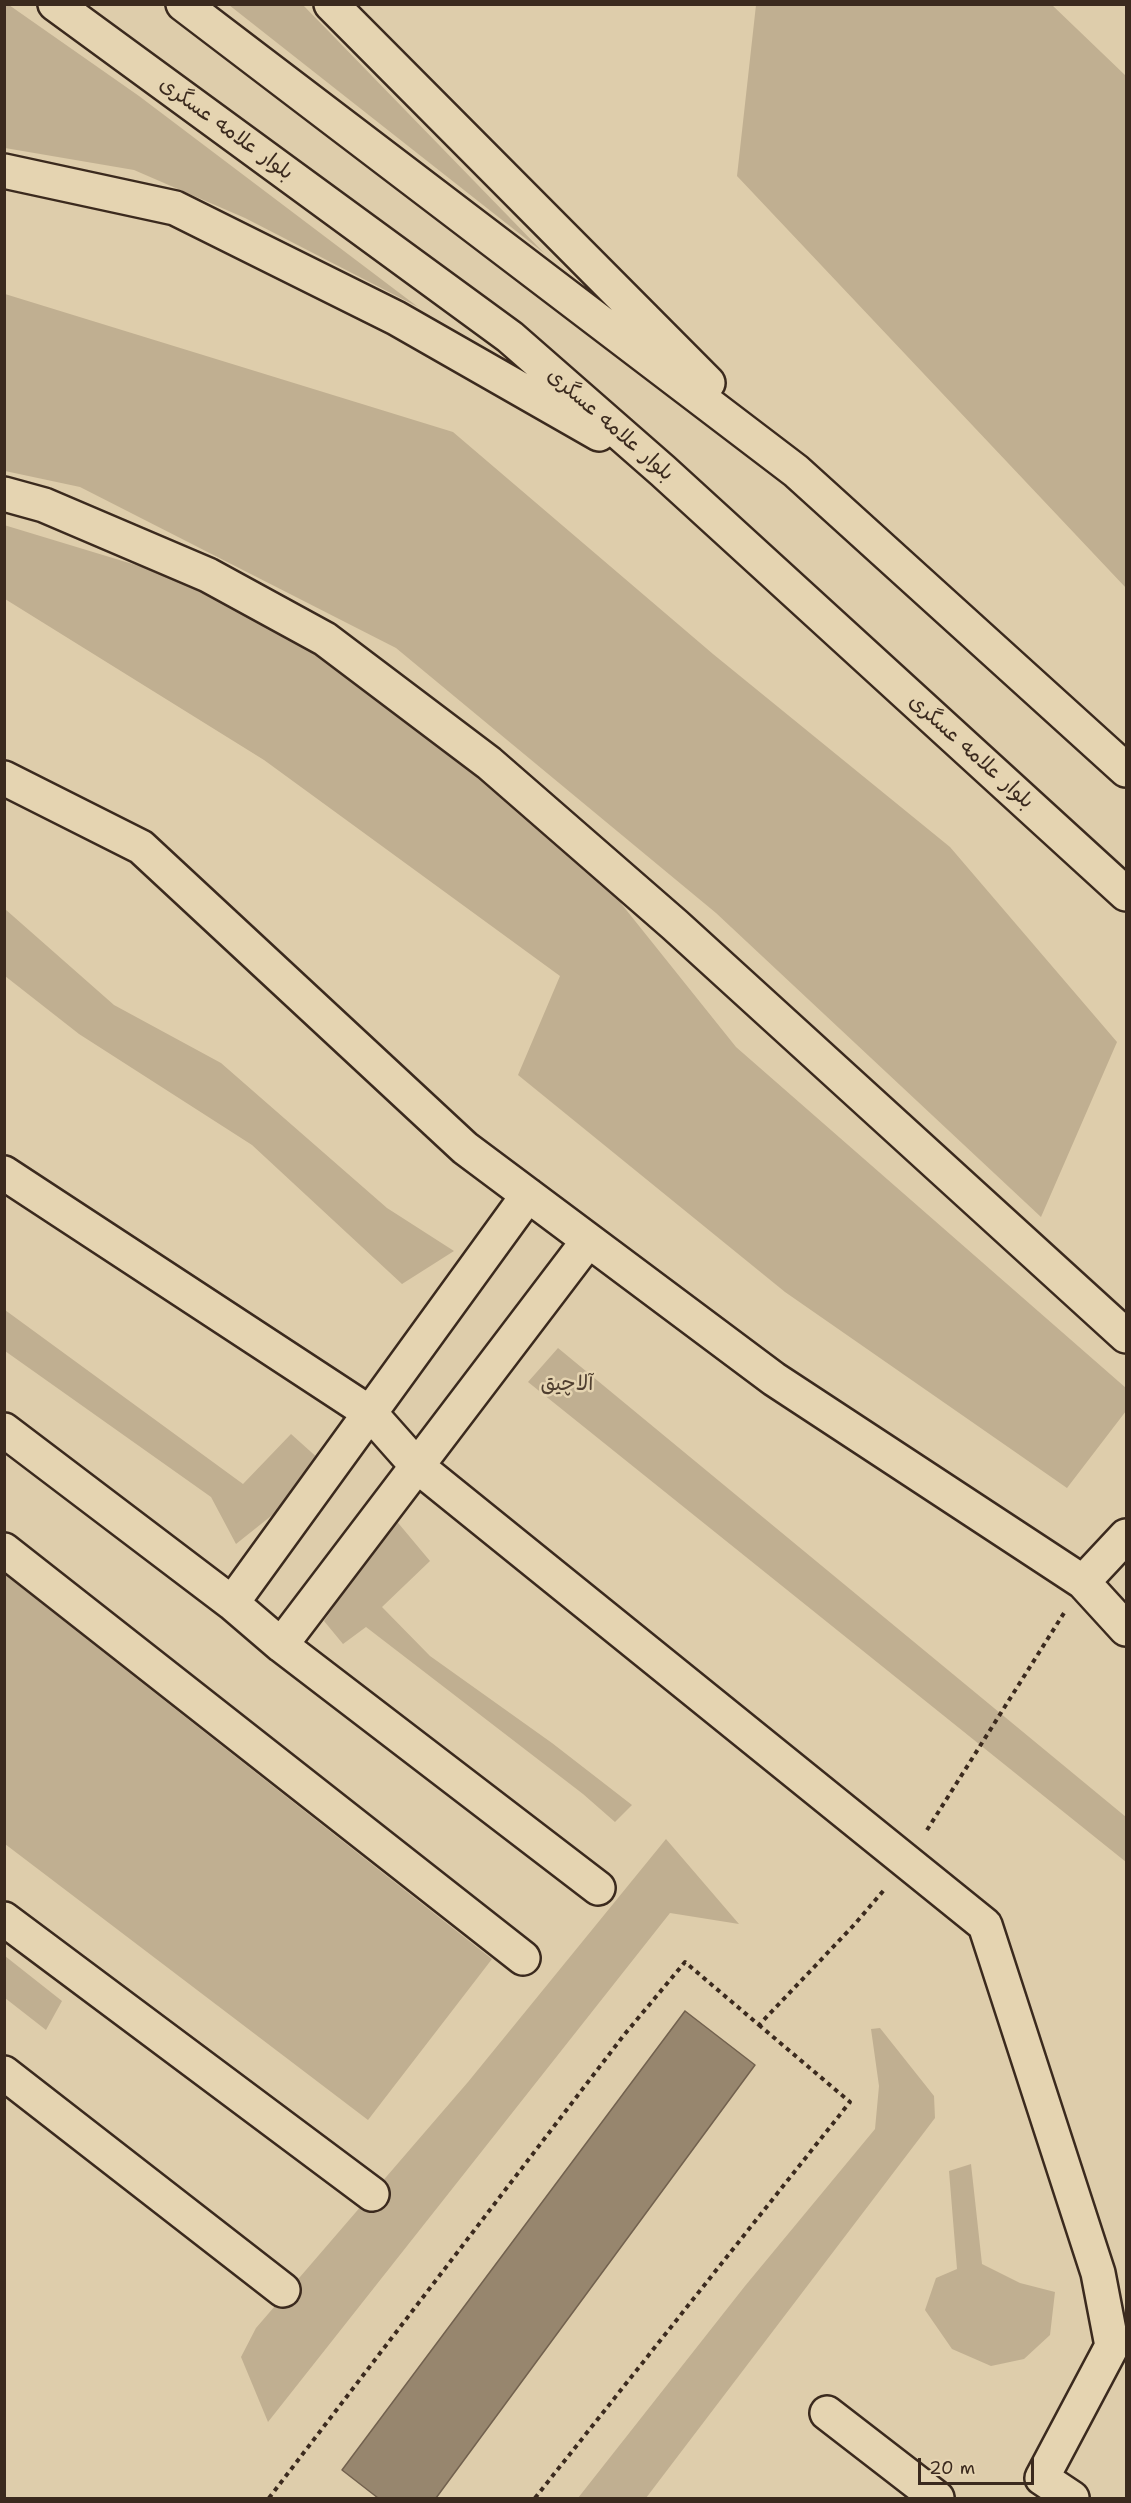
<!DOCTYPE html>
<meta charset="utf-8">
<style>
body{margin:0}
#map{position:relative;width:1131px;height:2503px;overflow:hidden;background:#decdab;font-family:"Shantell Sans",sans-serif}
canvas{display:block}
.frame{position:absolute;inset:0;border:6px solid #3b2a1e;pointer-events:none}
.scale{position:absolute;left:918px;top:2458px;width:116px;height:27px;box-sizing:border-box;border:3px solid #3b2a1e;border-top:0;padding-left:8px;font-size:18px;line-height:21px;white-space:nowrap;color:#3b2a1e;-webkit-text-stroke:4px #e5d4b1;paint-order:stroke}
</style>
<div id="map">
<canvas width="1131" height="2503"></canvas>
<div class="frame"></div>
<div class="scale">20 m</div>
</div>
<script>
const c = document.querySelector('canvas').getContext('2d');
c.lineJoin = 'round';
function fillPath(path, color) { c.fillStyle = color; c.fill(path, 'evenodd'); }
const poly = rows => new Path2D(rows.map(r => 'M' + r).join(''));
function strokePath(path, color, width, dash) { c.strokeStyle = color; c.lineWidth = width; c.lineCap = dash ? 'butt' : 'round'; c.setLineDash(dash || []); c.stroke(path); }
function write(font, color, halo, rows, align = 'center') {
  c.font = font + ' "Shantell Sans","Playpen Sans Arabic",sans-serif'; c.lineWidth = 5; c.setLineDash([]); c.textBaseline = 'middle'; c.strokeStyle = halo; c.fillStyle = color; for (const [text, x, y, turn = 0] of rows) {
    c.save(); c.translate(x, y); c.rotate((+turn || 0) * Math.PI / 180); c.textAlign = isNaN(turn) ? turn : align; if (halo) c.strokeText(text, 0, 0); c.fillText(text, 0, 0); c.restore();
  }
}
fillPath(poly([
 [4,5,9,5,139,96,418,307,245,218,134,170,5,148],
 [229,5,303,5,544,253],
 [756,5,1052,5,1126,76,1126,588,737,176],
 [5,294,453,432,713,654,950,847,1117,1042,1041,1217,716,913,396,648,80,487,5,471],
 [4,525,271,606,567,836,736,1047,1126,1388,1126,1411,1067,1488,785,1292,518,1075,560,976,264,760,5,599],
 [5,909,114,1005,221,1063,387,1208,454,1251,402,1284,252,1145,79,1034,5,976],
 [5,1310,243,1484,291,1434,330,1469,236,1544,211,1497,5,1351],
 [558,1348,1126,1817,1126,1862,528,1382],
 [394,1518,430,1561,382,1607,430,1656,552,1743,632,1805,615,1822,583,1794,366,1627,343,1644,324,1621],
 [4,1574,492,1959,368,2120,5,1844],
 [666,1839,739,1924,670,1913,268,2422,241,2357,256,2328,468,2082],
 [5,1956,62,2001,46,2030,5,1998],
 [880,2028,934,2096,935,2118,646,2498,578,2498,745,2286,875,2129,879,2086,871,2029],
 [971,2164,982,2264,1020,2283,1055,2292,1050,2335,1024,2359,991,2366,952,2349,925,2310,936,2278,957,2269,949,2171]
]), '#c0af91');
const water = poly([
 [685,2011,755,2065,436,2498,378,2498,342,2470,685,2011]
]);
fillPath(water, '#97866e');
strokePath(water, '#72614e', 1.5);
const minor = poly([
 [4,494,44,505,208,575,325,639,489,763,675,925,1126,1336],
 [4,778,141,847,465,1148,774,1379,1083,1582,1126,1629],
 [4,1173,370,1413,417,1466,985,1925,1098,2273,1112,2346,1042,2478,1072,2498],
 [4,1430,232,1603,528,1195],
 [4,1550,523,1958],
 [1083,1582,1126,1536],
 [232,1603,281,1645,598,1888],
 [281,1645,588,1241],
 [4,1919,372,2194],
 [4,2073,283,2290],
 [827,2413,937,2498]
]);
const highway = poly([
 [55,4,510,337,663,471,1126,894],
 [183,4,796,471,1126,770],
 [331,4,708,383],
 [4,171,175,208,396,318,599,434]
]);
strokePath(minor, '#3b2a1e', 38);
strokePath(highway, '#3b2a1e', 38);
strokePath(poly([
 [927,1830,1064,1613],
 [269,2498,624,2035,685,1962,759,2025,854,1925,884,1890],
 [535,2498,850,2102,759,2025]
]), '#3b2a1e', 4, [4.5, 4.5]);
strokePath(minor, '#e5d4b1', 33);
strokePath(highway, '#e5d4b1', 33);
write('21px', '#3b2a1e', '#e5d4b1', [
 ["بلوار علامه عسگری",226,129,36],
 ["بلوار علامه عسگری",610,425,41],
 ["بلوار علامه عسگری",971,752,42]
]);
write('21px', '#4f3e2f', '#e5d4b1', [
 ["آلاچیق",567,1385]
]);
</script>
